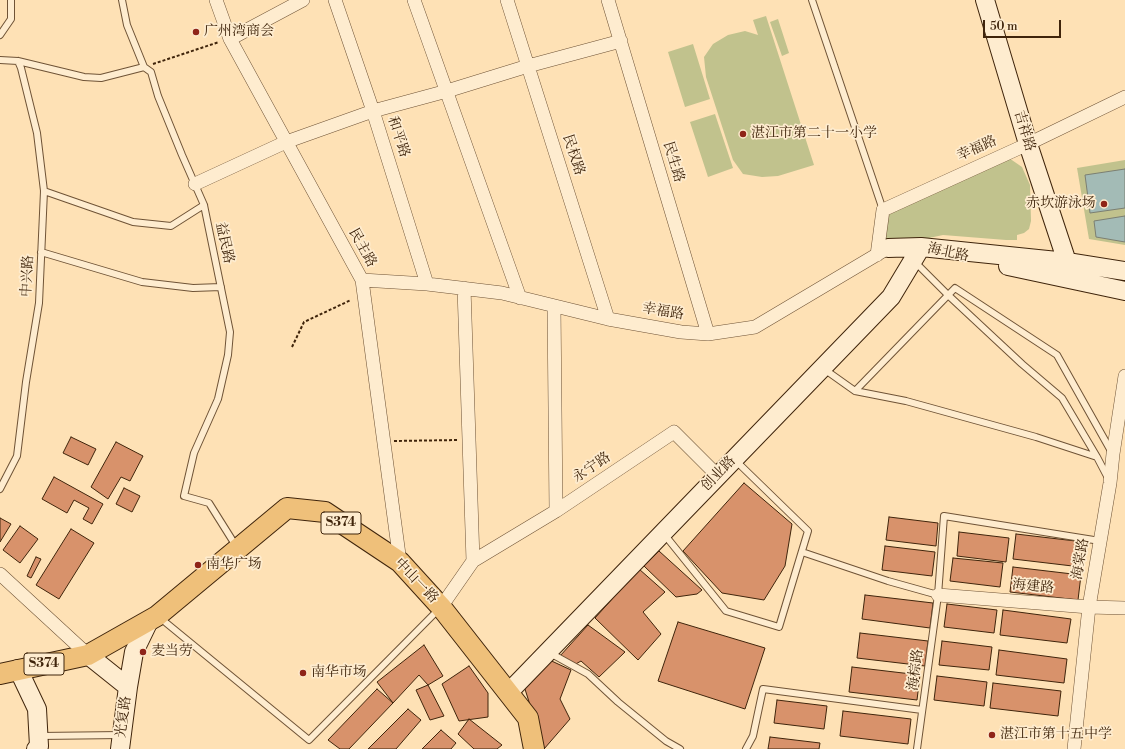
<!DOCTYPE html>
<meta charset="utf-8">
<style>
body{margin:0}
#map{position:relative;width:1125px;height:749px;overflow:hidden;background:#fee1b5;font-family:"Libre Bodoni",serif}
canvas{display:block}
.scale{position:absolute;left:983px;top:20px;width:78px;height:18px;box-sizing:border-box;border:2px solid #3f240b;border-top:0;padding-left:5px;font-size:12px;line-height:14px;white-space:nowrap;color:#3f240b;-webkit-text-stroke:3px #feeccf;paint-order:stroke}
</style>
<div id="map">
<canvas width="1125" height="749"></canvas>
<div class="scale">50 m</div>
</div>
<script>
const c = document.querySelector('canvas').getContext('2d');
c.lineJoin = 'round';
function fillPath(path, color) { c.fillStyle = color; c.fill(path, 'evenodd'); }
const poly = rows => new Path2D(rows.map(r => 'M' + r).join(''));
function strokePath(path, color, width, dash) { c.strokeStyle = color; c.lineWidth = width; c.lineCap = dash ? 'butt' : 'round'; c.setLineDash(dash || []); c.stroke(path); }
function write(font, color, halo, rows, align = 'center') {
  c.font = font + ' "Libre Bodoni","Noto Serif SC",serif'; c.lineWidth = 3.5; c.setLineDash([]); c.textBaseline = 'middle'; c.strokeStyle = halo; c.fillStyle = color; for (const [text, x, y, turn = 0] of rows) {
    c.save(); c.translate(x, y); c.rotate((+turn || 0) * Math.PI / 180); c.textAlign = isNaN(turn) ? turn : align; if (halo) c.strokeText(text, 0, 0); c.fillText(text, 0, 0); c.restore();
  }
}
fillPath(poly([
 [766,16,814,165,778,176,762,177,743,174,733,160,706,77,704,57,713,44,728,35,745,31,758,35,753,20],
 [778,19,789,53,782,56,770,22],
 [693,44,710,99,685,107,668,52],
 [715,114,733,168,708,177,690,122],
 [1006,156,1022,167,1030,185,1031,221,1029,229,1024,233,1017,235,1017,240,1006,240,943,235,929,238,882,240,885,211],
 [1125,160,1125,245,1089,239,1077,168]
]), '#c1c28d');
const water = poly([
 [1125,169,1125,208,1090,213,1085,175,1125,169],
 [1125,216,1125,242,1096,237,1094,221,1125,216]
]);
fillPath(water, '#a3bbb6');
strokePath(water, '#7b7f72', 1);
const building = poly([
 [71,437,96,449,88,465,63,453,71,437],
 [116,442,143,456,130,481,121,477,108,499,91,487,116,442],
 [54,477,103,504,92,524,83,519,89,508,74,500,67,513,42,499,54,477],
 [744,483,792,524,785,566,764,600,722,593,683,551,744,483],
 [124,488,140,496,132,512,116,504,124,488],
 [889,517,938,523,936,546,886,540,889,517],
 [0,518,11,524,0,542,0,518],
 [20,526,38,539,20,563,3,550,20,526],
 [71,529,94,543,59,599,36,585,71,529],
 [959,532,1009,538,1006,562,957,556,959,532],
 [1016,534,1084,542,1081,567,1013,559,1016,534],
 [885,546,935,552,932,576,882,570,885,546],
 [659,551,702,590,697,594,676,597,644,566,659,551],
 [36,557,41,559,31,578,27,576,36,557],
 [953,558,1003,563,1000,587,950,581,953,558],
 [1013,567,1081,575,1078,600,1010,592,1013,567],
 [639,569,665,592,643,612,661,634,638,660,595,618,639,569],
 [865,595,933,603,930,628,862,619,865,595],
 [947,604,997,610,994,633,944,627,947,604],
 [1003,610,1071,619,1067,643,1000,635,1003,610],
 [678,622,765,648,745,709,658,681,678,622],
 [588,625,625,652,599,677,581,661,574,665,560,656,588,625],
 [860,633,928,641,925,666,857,658,860,633],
 [942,641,992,647,989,670,939,665,942,641],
 [424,645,443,676,428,685,419,675,393,703,377,682,424,645],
 [999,650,1067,659,1064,683,996,675,999,650],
 [543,657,571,670,560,699,570,719,544,749,524,686,543,657],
 [469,666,488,693,488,717,459,721,442,684,469,666],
 [852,667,920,675,917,700,849,692,852,667],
 [937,676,987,682,984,706,934,700,937,676],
 [993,683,1061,691,1058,716,990,708,993,683],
 [428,685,444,716,430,720,416,690,428,685],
 [377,689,393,703,349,749,340,749,328,740,377,689],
 [777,700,827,706,824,729,774,723,777,700],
 [408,709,421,720,396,749,368,749,408,709],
 [843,711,911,719,908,744,840,736,843,711],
 [469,719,502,745,497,749,474,749,458,734,469,719],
 [441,730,456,743,451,749,422,749,441,730],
 [770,737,820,743,819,749,768,749,770,737]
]);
fillPath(building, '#d8926b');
strokePath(building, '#3f240b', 1);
const lane = poly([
 [122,0,127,25,144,67],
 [812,0,883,210],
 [0,35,11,19,11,0],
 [0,60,18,61,84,77,101,78,144,67,151,72,158,96,182,155,204,205,230,332,228,355,218,399,194,453,184,496,209,503,236,546],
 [44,191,133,222,171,226,204,205],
 [41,252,142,282,193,288,221,287],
 [915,262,948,295,1022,364,1062,398,1097,457],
 [824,369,855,391,906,401,1036,437,1097,457,1108,478],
 [855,391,955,288,1057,355,1111,451],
 [0,489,17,456,26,382,39,303,44,191,37,133,21,68,18,61],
 [664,534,726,611,779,627,808,531,735,460],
 [802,552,888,581,938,595],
 [159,617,309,740,439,609],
 [550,653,588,674,618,702,666,741,680,749],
 [40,736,121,735],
 [746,749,753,736,763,689,922,710],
 [917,749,938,595,944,516,1100,541]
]);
const street = poly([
 [216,0,230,39,362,280,400,562],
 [335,0,373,111,427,284],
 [414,0,520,298],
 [507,0,608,319],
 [608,0,708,334],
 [230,39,303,0],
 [195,184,286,142,373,111,447,91,528,66,621,41],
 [877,255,883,210,1028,144,1125,97],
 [362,280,427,284,502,293,608,319,681,332,708,334,755,327,888,248],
 [554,306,556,511],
 [473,561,556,511,674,432,718,476],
 [0,574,88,655],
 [938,595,1089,607,1125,608],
 [441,607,473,561,464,288],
 [1074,749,1089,607,1110,483,1113,454,1125,376]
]);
const secondary = poly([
 [985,0,1028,144,1067,262],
 [888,248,921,247,1067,262,1125,271],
 [1008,266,1125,291],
 [88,655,128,687,120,749],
 [18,669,37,709,39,746,36,749],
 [128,687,134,652,149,621],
 [508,693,891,297,921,247]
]);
const primary = poly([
 [0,674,88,655,157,616,287,508,325,512,400,562,441,607,528,718,534,749]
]);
strokePath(lane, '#6f5336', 8);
strokePath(street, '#6f5336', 14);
strokePath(secondary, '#3f240b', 20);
strokePath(primary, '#3f240b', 22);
strokePath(poly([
 [153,64,219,42],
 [292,347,304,322,351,300],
 [394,441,458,440]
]), '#3f240b', 2, [3, 2]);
strokePath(lane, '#feeccf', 6);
strokePath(street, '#feeccf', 13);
strokePath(secondary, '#feeccf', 18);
strokePath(primary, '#efc07a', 20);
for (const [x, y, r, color] of [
 [196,32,4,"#8f2418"],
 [743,134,4,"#8f2418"],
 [1104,204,4,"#8f2418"],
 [198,565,4,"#8f2418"],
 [143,652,4,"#8f2418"],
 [303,673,4,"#8f2418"],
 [992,735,4,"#8f2418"]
]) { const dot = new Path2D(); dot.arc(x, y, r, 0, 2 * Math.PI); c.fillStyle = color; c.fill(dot); strokePath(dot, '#feeccf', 1.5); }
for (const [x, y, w] of [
 [341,523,40],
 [44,664,40]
]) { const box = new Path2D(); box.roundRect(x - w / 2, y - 11, w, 22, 3); c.fillStyle = '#feeccf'; c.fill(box); strokePath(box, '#3f240b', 1); }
write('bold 13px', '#3f240b', null, [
 ["S374",341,523],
 ["S374",44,664]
]);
write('14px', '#3f240b', '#feeccf', [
 ["广州湾商会",204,32],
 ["湛江市第二十一小学",751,134],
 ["赤坎游泳场",1096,204,"right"],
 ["南华广场",206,565],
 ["麦当劳",151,652],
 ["南华市场",311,673],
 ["湛江市第十五中学",1000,735]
], 'left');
write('14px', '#3f240b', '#feeccf', [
 ["吉祥路",1024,131,73],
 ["和平路",398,137,72],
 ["幸福路",977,149,-24],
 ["民权路",573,155,72],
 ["民生路",673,162,73],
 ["益民路",224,243,78],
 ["民主路",362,248,61],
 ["海北路",948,253,12],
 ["中兴路",28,276,-87],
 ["幸福路",663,312,9],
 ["永宁路",592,468,-34],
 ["创业路",719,474,-46],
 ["海棠路",1081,559,-80],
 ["中山一路",416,581,46],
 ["海建路",1033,587,5],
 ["海棕路",916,670,-82],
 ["光复路",124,717,-82]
]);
</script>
